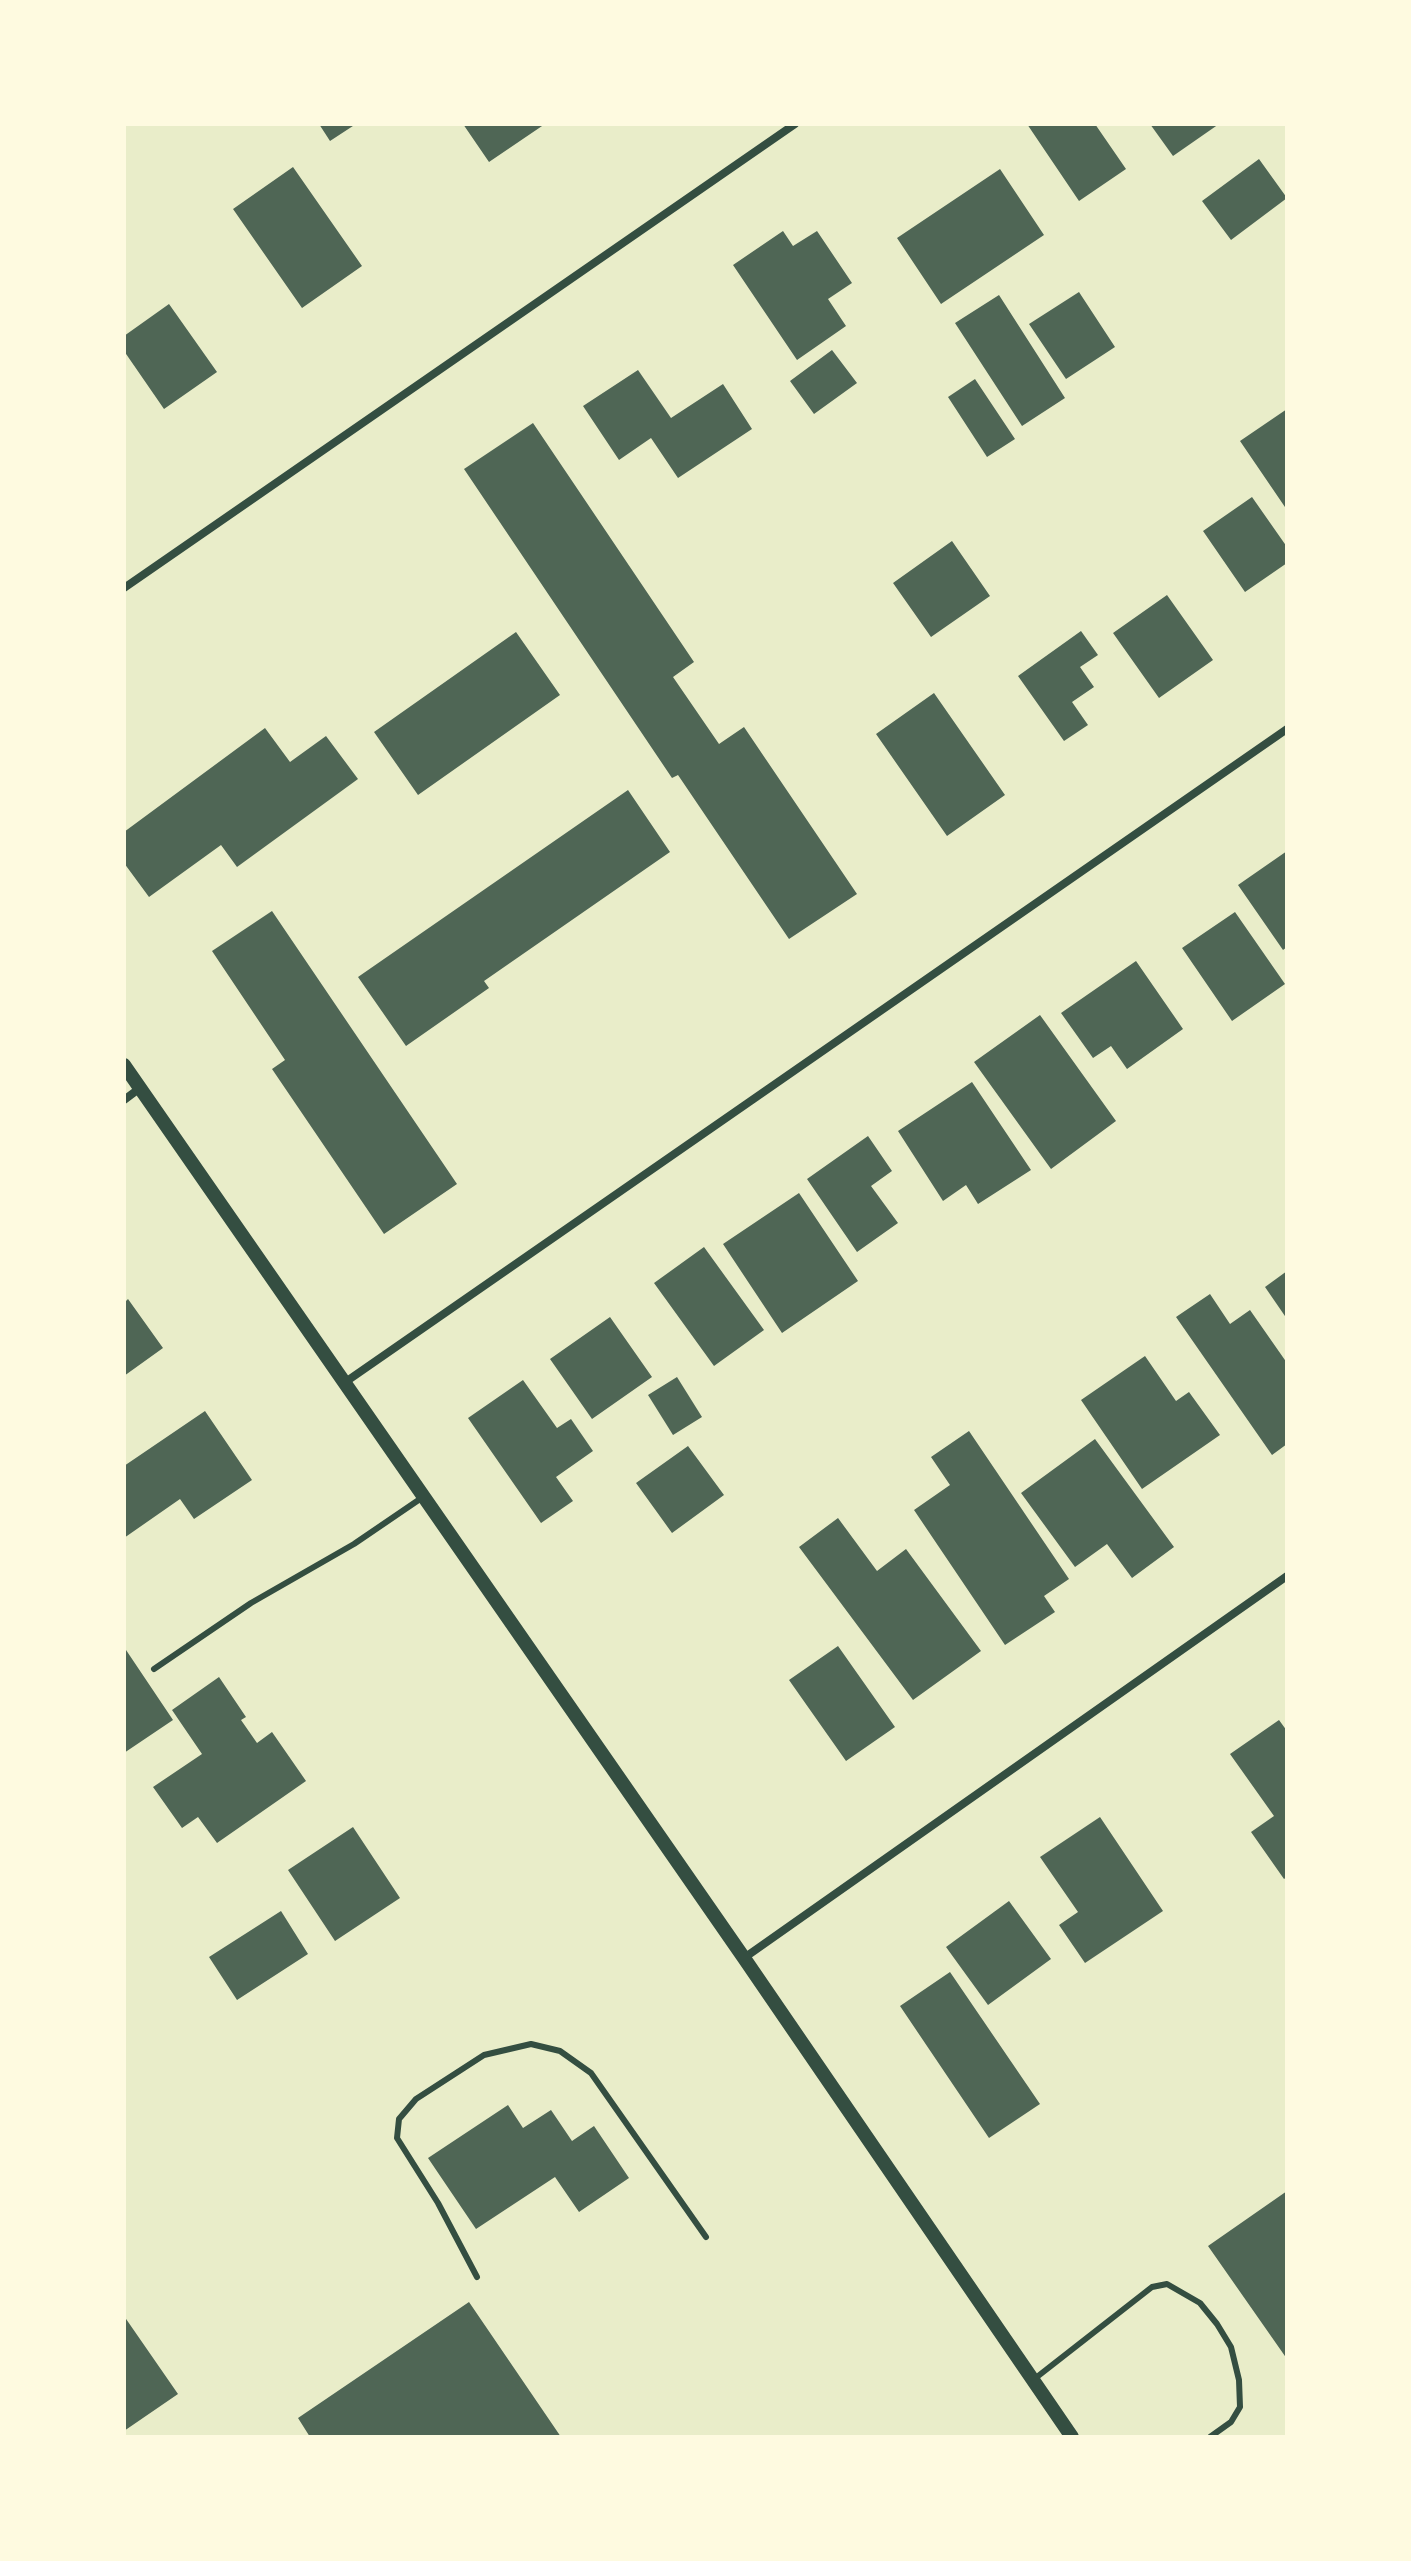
<!DOCTYPE html>
<style>
body{margin:0}
#map{position:relative;width:1411px;height:2561px;overflow:hidden;background:#e9edc9;font-family:"Open Sans",sans-serif}
canvas{display:block}
.frame{position:absolute;inset:0;border:126px solid #fefae0;pointer-events:none}
</style>
<div id="map">
<canvas width="1411" height="2561"></canvas>
<div class="frame"></div>
</div>
<script>
const c = document.querySelector('canvas').getContext('2d');
c.lineJoin = 'round';
function fillPath(path, color) { c.fillStyle = color; c.fill(path, 'evenodd'); }
const poly = rows => new Path2D(rows.map(r => 'M' + r).join(''));
function strokePath(path, color, width, dash) { c.strokeStyle = color; c.lineWidth = width; c.lineCap = dash ? 'butt' : 'round'; c.setLineDash(dash || []); c.stroke(path); }
fillPath(poly([
 [319,124,356,124,330,141],
 [463,124,545,124,489,162],
 [1027,124,1095,124,1126,169,1079,201],
 [1150,124,1219,124,1173,156],
 [1259,159,1287,198,1231,240,1202,201],
 [293,167,362,266,302,308,233,209],
 [1000,169,1044,235,941,304,897,238],
 [783,231,793,246,817,231,852,283,828,299,846,326,797,360,733,265],
 [1079,292,1115,347,1066,379,1029,324],
 [999,295,1065,398,1022,426,955,323],
 [169,304,217,372,164,409,124,351,124,336],
 [832,350,857,383,814,414,790,381],
 [638,370,671,418,723,384,752,429,678,478,651,438,619,460,583,406],
 [975,379,1015,439,987,457,948,397],
 [1287,409,1287,510,1240,441],
 [533,423,694,662,673,677,719,744,744,727,857,894,789,939,678,775,672,778,464,469],
 [1252,497,1287,547,1287,563,1245,592,1203,531],
 [952,541,990,596,931,637,893,583],
 [1167,595,1213,660,1159,698,1113,633],
 [1081,631,1098,655,1080,667,1094,687,1072,702,1088,725,1064,741,1018,676],
 [516,632,560,695,418,795,374,732],
 [934,693,1005,795,947,836,876,734],
 [265,728,290,762,326,736,358,779,237,867,221,845,149,897,124,863,124,832],
 [628,790,670,852,484,981,489,988,406,1046,358,977],
 [1287,851,1287,947,1283,950,1238,885],
 [272,911,457,1184,384,1234,272,1069,285,1060,212,951],
 [1235,912,1285,984,1232,1021,1182,948],
 [1136,961,1183,1029,1127,1069,1111,1046,1093,1058,1061,1013],
 [1040,1015,1116,1121,1051,1169,974,1062],
 [972,1082,1031,1170,978,1204,966,1185,943,1201,898,1131],
 [868,1136,892,1171,871,1186,898,1223,857,1252,807,1179],
 [799,1193,858,1281,782,1333,723,1244],
 [704,1247,764,1330,714,1366,654,1283],
 [1287,1271,1287,1319,1265,1287],
 [1210,1294,1230,1324,1250,1310,1287,1363,1287,1444,1272,1455,1176,1317],
 [128,1299,163,1348,124,1376,124,1303],
 [610,1317,652,1377,592,1419,550,1359],
 [1145,1356,1176,1401,1189,1392,1220,1435,1142,1489,1081,1400],
 [677,1377,702,1417,673,1435,648,1395],
 [523,1380,557,1428,571,1419,593,1451,556,1477,573,1501,541,1523,468,1418],
 [205,1411,252,1480,194,1519,180,1499,124,1538,124,1466],
 [969,1431,1069,1579,1044,1596,1055,1612,1005,1645,914,1510,950,1485,931,1457],
 [1095,1439,1174,1547,1132,1578,1107,1544,1075,1567,1021,1493],
 [688,1446,724,1495,672,1533,636,1483],
 [838,1518,877,1571,906,1549,981,1651,913,1700,799,1547],
 [838,1646,895,1727,846,1761,789,1680],
 [124,1647,173,1720,124,1753],
 [219,1677,246,1717,241,1720,257,1743,272,1732,306,1781,217,1843,198,1817,182,1828,153,1787,202,1754,172,1710],
 [1279,1720,1287,1731,1287,1877,1284,1879,1251,1832,1274,1816,1230,1754],
 [1100,1817,1163,1911,1085,1963,1059,1925,1078,1912,1040,1857],
 [353,1827,400,1898,335,1941,288,1870],
 [1009,1901,1051,1959,988,2005,946,1947],
 [281,1911,308,1954,237,2000,209,1957],
 [950,1972,1040,2104,989,2138,900,2006],
 [508,2105,523,2128,551,2110,572,2141,594,2126,629,2178,579,2212,555,2177,476,2229,428,2158],
 [1287,2191,1287,2359,1208,2246],
 [469,2302,561,2437,310,2437,298,2418],
 [124,2316,178,2394,124,2431]
]), '#4f6655');
strokePath(poly([
 [154,1669,251,1603,354,1544,423,1497],
 [477,2277,438,2203,397,2138,399,2119,416,2099,484,2055,531,2044,560,2051,591,2073,706,2237],
 [1033,2380,1152,2287,1167,2284,1200,2303,1217,2324,1231,2347,1239,2380,1240,2407,1231,2422,1210,2437]
]), '#344e41', 6);
strokePath(poly([
 [124,588,795,124],
 [124,1100,140,1088],
 [344,1383,1287,729],
 [744,1958,1287,1576]
]), '#344e41', 8);
strokePath(poly([
 [124,1065,744,1958,1072,2437]
]), '#344e41', 14);
</script>
